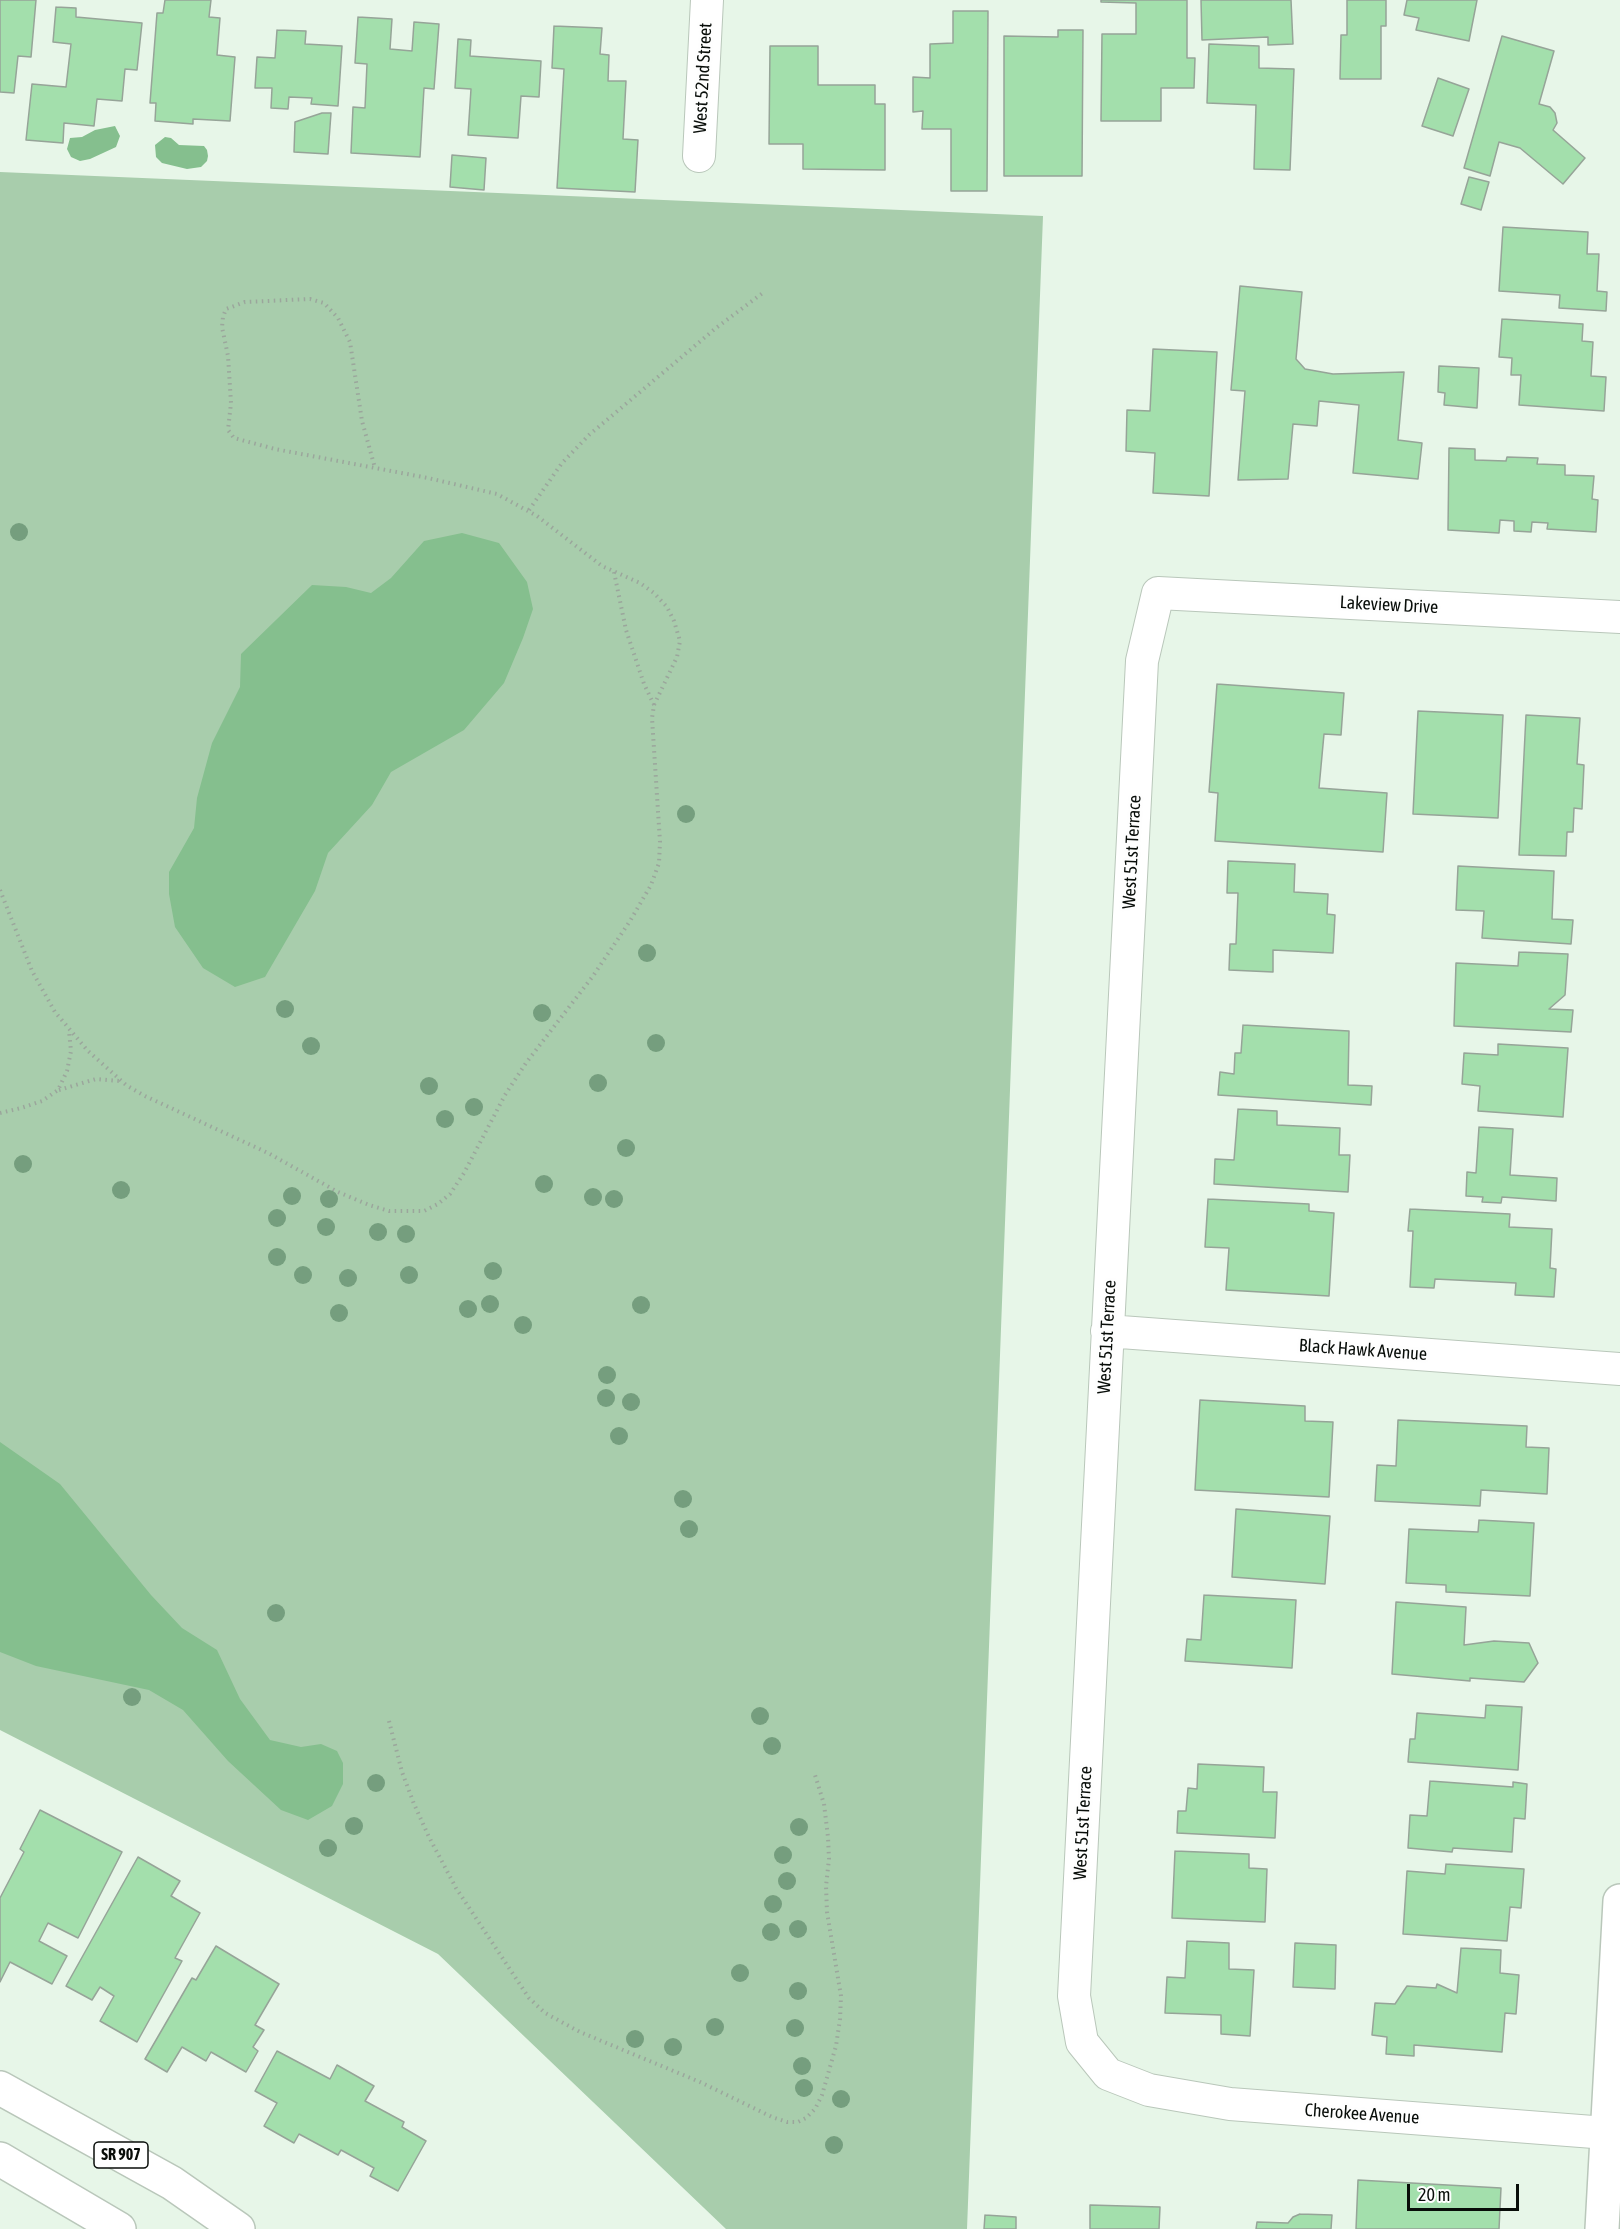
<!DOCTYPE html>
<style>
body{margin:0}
#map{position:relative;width:1620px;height:2229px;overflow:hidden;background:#e7f6e8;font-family:"Asap Condensed",sans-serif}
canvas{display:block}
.scale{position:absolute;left:1407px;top:2184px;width:112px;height:27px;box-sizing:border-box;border:3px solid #080d09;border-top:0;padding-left:8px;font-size:18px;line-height:21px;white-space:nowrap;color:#080d09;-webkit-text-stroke:4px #fefefe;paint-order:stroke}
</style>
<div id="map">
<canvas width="1620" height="2229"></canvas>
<div class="scale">20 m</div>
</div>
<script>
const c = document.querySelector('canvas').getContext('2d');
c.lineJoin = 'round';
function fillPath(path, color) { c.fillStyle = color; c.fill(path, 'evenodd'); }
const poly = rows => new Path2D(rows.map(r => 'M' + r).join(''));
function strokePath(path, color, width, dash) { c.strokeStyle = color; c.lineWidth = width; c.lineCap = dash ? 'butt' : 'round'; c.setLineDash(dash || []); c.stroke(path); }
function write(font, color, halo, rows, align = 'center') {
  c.font = font + ' "Asap Condensed",sans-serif'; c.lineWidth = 6; c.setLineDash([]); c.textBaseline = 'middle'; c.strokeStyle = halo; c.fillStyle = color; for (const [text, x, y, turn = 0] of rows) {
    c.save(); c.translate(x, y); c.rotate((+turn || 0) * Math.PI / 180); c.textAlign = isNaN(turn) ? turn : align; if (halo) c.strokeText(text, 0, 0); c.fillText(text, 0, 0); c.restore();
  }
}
fillPath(poly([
 [0,172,1043,216,967,2229,726,2229,438,1954,0,1730]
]), '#a8cdac');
fillPath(poly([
 [115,126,120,136,116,147,90,159,80,161,71,157,67,149,70,138,82,137,95,130],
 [165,137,171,138,179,145,204,146,207,150,208,156,207,161,201,167,187,169,162,163,156,157,155,145],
 [462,533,499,543,527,582,533,609,523,638,504,683,464,730,391,772,372,805,328,853,315,891,265,977,235,987,203,968,175,927,169,894,169,872,194,828,197,798,212,743,240,687,241,654,312,585,346,587,371,593,391,578,424,541],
 [0,1442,60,1484,151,1595,182,1628,217,1650,240,1699,270,1740,301,1747,321,1744,337,1751,343,1763,343,1784,332,1806,308,1820,281,1810,228,1761,183,1710,149,1690,36,1666,0,1652]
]), '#85bf8e');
const building = poly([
 [0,0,36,0,31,57,18,56,14,93,0,92,0,0],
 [165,0,211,0,209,17,220,18,217,55,235,57,230,121,193,119,193,124,155,121,156,103,150,103,157,13,163,13,165,0],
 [1101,0,1187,0,1187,58,1195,58,1194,88,1161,88,1161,121,1101,121,1102,34,1136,34,1136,3,1101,2,1101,0],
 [1201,0,1291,0,1293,44,1268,45,1268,37,1202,40,1201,0],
 [1347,0,1386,0,1386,26,1381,26,1381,79,1340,79,1341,35,1347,35,1347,0],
 [1407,0,1477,0,1469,41,1416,30,1419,18,1404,15,1407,0],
 [56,7,76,8,76,17,142,23,137,70,125,69,122,101,97,99,94,126,64,123,63,143,26,140,32,84,66,87,71,44,53,42,56,7],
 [953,11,988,11,987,191,951,191,951,129,922,129,923,111,913,112,913,77,930,78,930,44,953,43,953,11],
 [358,17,392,19,390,49,412,51,414,22,439,24,434,89,424,88,420,157,351,153,353,107,365,108,367,64,355,63,358,17],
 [554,26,602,28,600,54,609,55,608,81,626,81,623,139,638,140,635,192,557,188,564,69,552,68,554,26],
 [277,30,306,31,305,44,342,46,338,106,311,104,312,98,289,97,288,109,271,108,272,88,255,88,257,57,275,58,277,30],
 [1058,30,1083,30,1082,176,1004,176,1004,36,1058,37,1058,30],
 [1502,36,1554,51,1539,104,1550,107,1555,113,1557,123,1553,130,1585,158,1563,184,1520,148,1499,142,1490,176,1464,168,1502,36],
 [458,39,471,40,470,56,541,61,539,97,521,96,518,138,468,135,471,89,455,88,458,39],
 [1209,44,1259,46,1259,68,1294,69,1290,170,1254,169,1256,105,1207,103,1209,44],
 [770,46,818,46,818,85,875,85,875,104,885,104,885,170,803,169,803,144,769,144,770,46],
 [1438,78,1469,89,1453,136,1422,126,1438,78],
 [322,113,331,113,328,154,294,152,295,122,322,113],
 [452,155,486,158,484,190,450,187,452,155],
 [1469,177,1489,182,1481,210,1461,204,1469,177],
 [1503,227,1588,232,1587,254,1599,254,1597,291,1607,292,1606,311,1559,308,1560,295,1499,291,1503,227],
 [1240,286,1302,292,1296,359,1305,369,1333,374,1404,372,1398,440,1422,443,1418,479,1353,473,1359,405,1319,401,1317,426,1293,424,1288,479,1238,480,1245,391,1231,390,1240,286],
 [1502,319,1583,324,1582,341,1593,342,1591,376,1606,377,1604,411,1519,405,1521,375,1511,375,1512,358,1499,357,1502,319],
 [1153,349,1217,352,1209,496,1153,493,1155,453,1126,451,1127,410,1150,411,1153,349],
 [1439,366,1479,368,1477,408,1444,405,1445,393,1438,392,1439,366],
 [1449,448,1475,449,1475,460,1506,461,1507,457,1538,458,1537,464,1565,465,1565,475,1594,476,1592,499,1598,500,1596,532,1547,529,1548,523,1532,522,1531,532,1514,531,1514,521,1500,520,1499,533,1448,530,1449,448],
 [1217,684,1344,693,1341,735,1324,734,1319,788,1387,793,1383,852,1215,841,1218,793,1209,792,1217,684],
 [1418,711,1503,715,1498,818,1413,814,1418,711],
 [1526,715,1580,718,1577,764,1584,765,1582,809,1574,808,1573,832,1567,832,1566,856,1519,855,1526,715],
 [1228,861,1295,864,1294,892,1328,894,1327,914,1335,915,1333,953,1273,950,1273,972,1229,970,1230,944,1236,944,1238,893,1227,893,1228,861],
 [1458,866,1554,871,1552,919,1573,920,1571,944,1482,938,1484,911,1456,910,1458,866],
 [1519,952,1568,954,1565,995,1549,1009,1573,1010,1571,1032,1454,1026,1456,963,1518,966,1519,952],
 [1243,1025,1349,1031,1348,1085,1372,1086,1371,1105,1218,1095,1220,1072,1234,1074,1235,1053,1241,1053,1243,1025],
 [1498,1044,1568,1048,1563,1117,1478,1111,1480,1086,1462,1084,1464,1053,1498,1055,1498,1044],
 [1238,1109,1277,1111,1277,1125,1340,1128,1339,1155,1350,1155,1348,1192,1214,1184,1215,1159,1234,1160,1238,1109],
 [1479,1127,1513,1129,1510,1175,1557,1178,1556,1201,1502,1197,1501,1203,1482,1202,1483,1197,1466,1196,1467,1172,1476,1173,1479,1127],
 [1208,1199,1309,1204,1309,1211,1334,1213,1329,1296,1226,1290,1229,1248,1205,1247,1208,1199],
 [1410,1209,1510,1214,1509,1227,1552,1229,1550,1268,1556,1269,1554,1297,1515,1295,1516,1283,1435,1279,1434,1288,1410,1287,1413,1231,1408,1231,1410,1209],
 [1200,1400,1305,1406,1305,1421,1333,1422,1329,1497,1195,1490,1200,1400],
 [1398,1420,1527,1426,1526,1447,1549,1448,1547,1494,1481,1490,1480,1506,1375,1501,1377,1465,1396,1466,1398,1420],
 [1236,1509,1330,1516,1325,1584,1232,1577,1236,1509],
 [1479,1520,1534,1523,1530,1596,1446,1592,1446,1585,1406,1583,1409,1529,1478,1532,1479,1520],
 [1204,1595,1296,1600,1292,1668,1185,1661,1187,1639,1201,1640,1204,1595],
 [1396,1602,1466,1607,1464,1645,1494,1641,1529,1643,1538,1663,1524,1682,1470,1678,1470,1681,1392,1674,1396,1602],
 [1486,1705,1522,1707,1518,1770,1408,1762,1410,1739,1415,1739,1417,1713,1485,1718,1486,1705],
 [1198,1764,1264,1767,1263,1792,1277,1792,1275,1838,1177,1833,1178,1811,1186,1811,1188,1788,1197,1789,1198,1764],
 [1430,1781,1513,1787,1513,1782,1527,1784,1525,1819,1514,1818,1512,1852,1453,1848,1452,1852,1408,1848,1410,1815,1427,1816,1430,1781],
 [40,1810,122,1852,78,1938,48,1923,39,1941,67,1956,52,1984,10,1962,0,1982,0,1898,24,1852,20,1849,40,1810],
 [1175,1851,1249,1854,1249,1868,1267,1869,1265,1922,1172,1918,1175,1851],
 [138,1857,180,1881,171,1896,200,1913,175,1958,182,1961,137,2042,100,2021,114,1996,100,1987,92,2000,66,1986,138,1857],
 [1446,1864,1524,1869,1521,1908,1510,1907,1507,1941,1403,1934,1407,1871,1445,1874,1446,1864],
 [1187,1941,1229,1943,1229,1969,1254,1970,1250,2036,1221,2034,1221,2015,1165,2013,1167,1977,1185,1978,1187,1941],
 [1295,1943,1336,1945,1335,1989,1293,1987,1295,1943],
 [216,1946,279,1984,255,2025,264,2030,253,2047,258,2051,246,2072,211,2052,206,2061,182,2047,167,2072,145,2059,192,1978,196,1980,216,1946],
 [1461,1948,1501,1950,1500,1973,1519,1975,1516,2014,1505,2013,1502,2052,1414,2045,1414,2056,1386,2054,1387,2037,1372,2035,1375,2003,1395,2004,1407,1986,1436,1988,1437,1984,1457,1993,1461,1948],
 [277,2051,330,2079,337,2065,374,2086,365,2101,404,2122,402,2127,426,2141,398,2191,370,2176,374,2168,341,2150,338,2155,299,2134,294,2143,264,2126,277,2103,255,2091,277,2051],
 [1358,2180,1501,2188,1499,2229,1356,2229,1358,2180],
 [1090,2205,1160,2207,1159,2229,1090,2229,1090,2205],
 [1300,2214,1332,2215,1331,2229,1256,2229,1257,2222,1288,2223,1293,2217,1300,2214],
 [985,2215,1016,2217,1016,2229,984,2229,985,2215]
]);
fillPath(building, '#a3dfac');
strokePath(building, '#96a498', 1.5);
const street = poly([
 [699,156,707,0],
 [1620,617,1158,593,1142,661,1074,1996,1082,2042,1108,2074,1149,2090,1230,2104,1620,2134],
 [1107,1331,1620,1369]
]);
const secondary = poly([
 [1602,2229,1620,1901]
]);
const primary = poly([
 [0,2088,172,2183,238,2229],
 [0,2159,119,2229]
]);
strokePath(street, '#b9c7ba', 34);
strokePath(secondary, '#b9c7ba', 36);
strokePath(primary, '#b9c7ba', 36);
strokePath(poly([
 [529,510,562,463,589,435,716,328,764,292],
 [614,572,626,630,644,684,654,705],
 [0,890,32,971,55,1012,88,1051,126,1085,145,1096,268,1153,338,1192,369,1205,389,1211,424,1211,438,1204,450,1194,464,1173,505,1095,526,1063,593,976,630,921,651,885,659,863,660,842,652,718,654,705,677,657,680,641,674,621,667,607,654,593,640,583,602,566,537,516,497,494,428,478,275,449,234,438,228,430,231,403,228,356,222,327,223,317,226,309,245,302,310,299,324,303,338,318,350,342,362,421,375,468],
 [59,1090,96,1079,119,1081],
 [0,1113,21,1108,42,1101,58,1090,67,1071,71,1051,69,1031],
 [389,1721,402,1772,414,1804,429,1837,456,1888,529,1998,545,2013,580,2032,700,2082,772,2117,787,2122,798,2122,806,2118,815,2109,822,2095,836,2046,840,2019,841,1996,827,1912,826,1886,829,1859,828,1837,824,1804,815,1775]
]), '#9ba69c', 4, [1.5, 4.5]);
strokePath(street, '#fff', 32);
strokePath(secondary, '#fff', 33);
strokePath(primary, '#fff', 33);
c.fillStyle = '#759e7e';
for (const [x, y] of [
 [19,532],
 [686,814],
 [647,953],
 [285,1009],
 [542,1013],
 [656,1043],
 [311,1046],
 [598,1083],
 [429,1086],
 [474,1107],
 [445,1119],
 [626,1148],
 [23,1164],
 [544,1184],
 [121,1190],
 [292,1196],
 [593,1197],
 [329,1199],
 [614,1199],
 [277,1218],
 [326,1227],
 [378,1232],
 [406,1234],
 [277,1257],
 [493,1271],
 [303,1275],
 [409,1275],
 [348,1278],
 [490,1304],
 [641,1305],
 [468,1309],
 [339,1313],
 [523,1325],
 [607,1375],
 [606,1398],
 [631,1402],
 [619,1436],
 [683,1499],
 [689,1529],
 [276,1613],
 [132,1697],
 [760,1716],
 [772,1746],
 [376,1783],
 [354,1826],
 [799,1827],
 [328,1848],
 [783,1855],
 [787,1881],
 [773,1904],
 [798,1929],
 [771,1932],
 [740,1973],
 [798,1991],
 [715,2027],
 [795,2028],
 [635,2039],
 [673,2047],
 [802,2066],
 [804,2088],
 [841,2099],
 [834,2145]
]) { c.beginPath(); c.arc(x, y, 9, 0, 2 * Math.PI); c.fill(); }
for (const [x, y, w] of [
 [121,2155,54]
]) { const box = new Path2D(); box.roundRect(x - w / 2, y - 13, w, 26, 4.5); c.fillStyle = '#fefefe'; c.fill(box); strokePath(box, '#080d09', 1.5); }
write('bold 16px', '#080d09', null, [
 ["SR 907",121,2155]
]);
write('18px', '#080d09', '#fefefe', [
 ["West 52nd Street",703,78,-87],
 ["Lakeview Drive",1389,605,3],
 ["West 51st Terrace",1132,852,-87],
 ["West 51st Terrace",1107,1337,-87],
 ["Black Hawk Avenue",1363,1350,4],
 ["West 51st Terrace",1083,1823,-87],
 ["Cherokee Avenue",1362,2114,4]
]);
</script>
